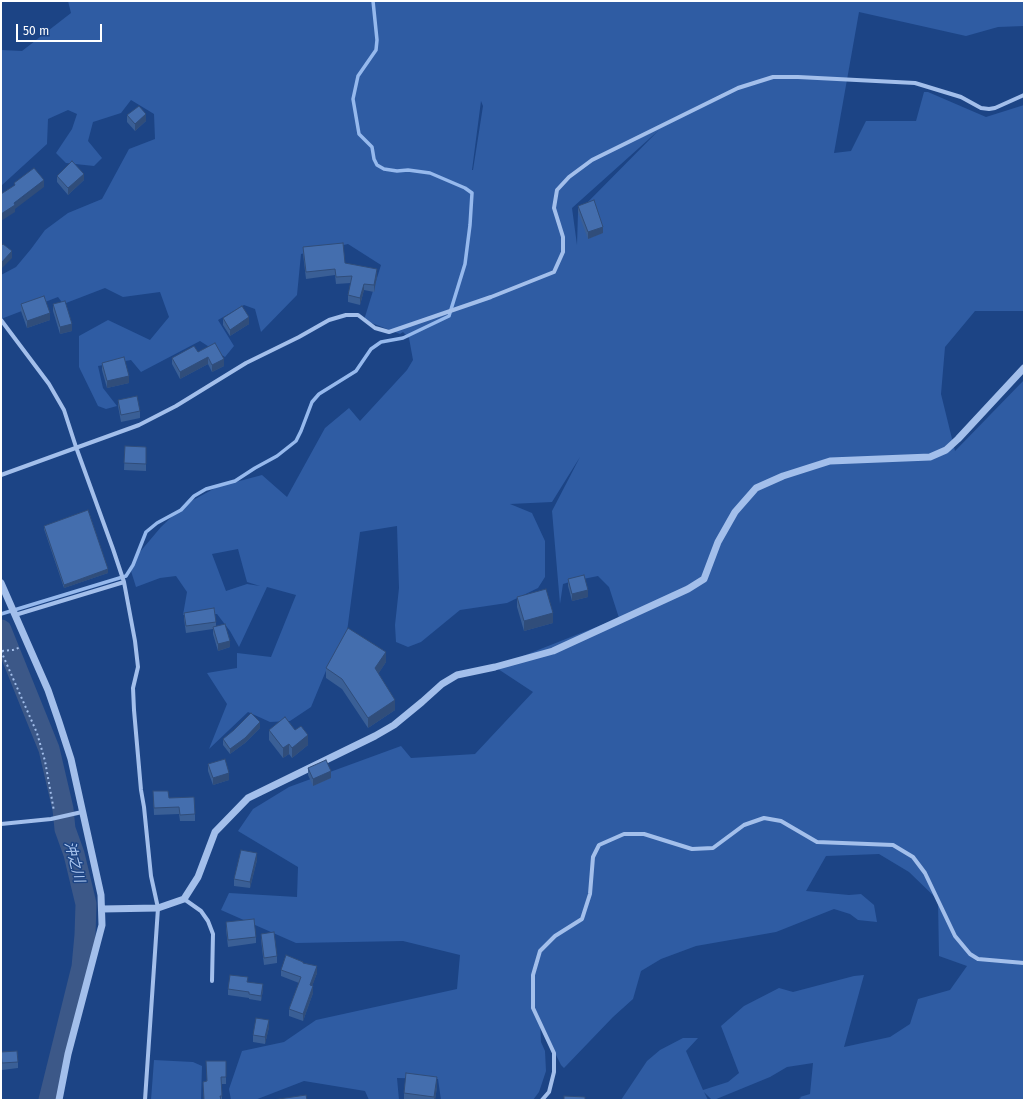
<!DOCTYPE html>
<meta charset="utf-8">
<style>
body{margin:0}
#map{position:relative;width:1025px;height:1101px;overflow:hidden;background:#1c4485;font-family:"Fira Sans",sans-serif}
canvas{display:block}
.frame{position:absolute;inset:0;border:2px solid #fff;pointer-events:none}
.scale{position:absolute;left:16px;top:24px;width:86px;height:18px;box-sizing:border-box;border:2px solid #fff;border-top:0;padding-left:5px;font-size:12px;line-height:14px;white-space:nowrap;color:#fff;-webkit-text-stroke:3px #1c4485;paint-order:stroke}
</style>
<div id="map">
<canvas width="1025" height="1101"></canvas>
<div class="frame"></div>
<div class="scale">50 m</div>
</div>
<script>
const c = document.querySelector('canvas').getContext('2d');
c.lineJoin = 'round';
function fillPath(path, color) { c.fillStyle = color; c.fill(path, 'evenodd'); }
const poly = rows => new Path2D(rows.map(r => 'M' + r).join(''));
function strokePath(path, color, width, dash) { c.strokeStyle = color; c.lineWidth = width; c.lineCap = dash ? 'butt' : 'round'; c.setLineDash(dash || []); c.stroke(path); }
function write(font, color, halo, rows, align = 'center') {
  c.font = font + ' "Fira Sans","Noto Sans JP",sans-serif'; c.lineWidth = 3; c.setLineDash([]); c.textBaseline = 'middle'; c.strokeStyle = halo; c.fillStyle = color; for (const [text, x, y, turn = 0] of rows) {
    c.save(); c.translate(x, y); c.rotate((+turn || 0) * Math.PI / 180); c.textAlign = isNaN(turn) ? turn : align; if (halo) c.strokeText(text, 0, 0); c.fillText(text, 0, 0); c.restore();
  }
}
fillPath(poly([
 [68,1,1024,1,1024,26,998,27,966,36,859,12,834,153,851,151,866,121,916,121,924,92,928,92,986,117,1024,105,1024,311,975,311,945,347,941,394,955,451,1024,380,1024,1100,796,1100,801,1098,800,1097,810,1094,813,1063,787,1067,770,1077,714,1100,712,1100,704,1092,708,1100,621,1100,647,1061,660,1050,683,1038,698,1038,686,1051,703,1090,728,1082,739,1073,721,1026,744,1006,779,988,793,992,854,976,864,975,844,1047,890,1037,910,1024,918,999,950,990,967,966,939,956,938,900,909,872,879,854,826,856,806,891,849,895,861,894,874,905,877,922,858,920,850,914,834,909,776,932,696,946,661,959,641,971,633,999,613,1017,564,1068,561,1065,540,1023,541,1042,545,1051,546,1071,539,1092,533,1100,441,1100,438,1079,397,1078,399,1100,369,1100,365,1091,304,1081,255,1100,231,1100,229,1089,242,1051,284,1042,316,1020,457,989,460,955,403,941,296,943,221,910,229,893,297,897,298,867,238,831,253,809,289,787,401,746,411,758,475,754,533,692,495,667,619,618,609,587,598,576,573,581,563,584,560,604,552,511,580,457,552,502,510,504,532,513,545,541,545,577,538,588,507,603,460,610,421,642,408,647,396,642,395,625,399,588,397,526,360,532,347,632,330,661,311,707,290,721,270,722,248,712,209,749,227,704,207,673,237,668,237,653,271,657,296,595,267,587,239,647,230,631,217,614,183,615,187,592,176,576,160,578,136,587,131,571,139,553,161,527,184,505,217,487,262,475,287,497,325,428,349,408,360,421,407,370,413,360,409,338,403,332,400,334,364,320,381,265,348,244,301,254,297,295,261,332,255,309,244,305,218,320,234,346,225,357,200,341,141,372,131,360,98,366,103,388,117,406,106,409,98,406,79,367,79,336,108,320,150,340,169,317,160,292,123,297,105,288,66,303,64,305,58,297,1,319,1,275,16,267,31,249,45,230,68,213,102,199,129,149,155,139,154,114,131,100,121,113,93,122,88,141,102,158,94,166,66,163,56,153,72,129,77,114,68,110,48,119,47,144,1,186,1,50,22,51,71,13],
 [481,101,483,106,473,170,472,170],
 [659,130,578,212,577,245,572,208],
 [238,549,247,582,260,586,247,584,226,591,212,554],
 [154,1060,193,1062,202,1066,201,1100,151,1100]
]), '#2f5ca3');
strokePath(poly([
 [1,614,126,576,133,565,146,532,157,523,181,510,194,496,206,489,235,481,255,468,277,456,296,441,301,431,312,402,319,394,356,371,371,349,381,342,403,338,449,316,465,264,470,225,472,193,465,188,430,173,408,170,397,171,384,169,377,165,374,159,372,147,359,134,353,99,358,76,376,50,377,40,373,1]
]), '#96b9ed', 3.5);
strokePath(poly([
 [1,630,49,749,63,809,65,829,74,854,86,904,85,935,82,967,49,1100]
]), '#3c5888', 21);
strokePath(poly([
 [1,651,37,733,45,761,54,811],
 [2,651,13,650,21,647]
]), '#a3bfeb', 2, [2, 3]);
strokePath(poly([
 [1,320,49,384,64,410,76,447,113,549,124,582,135,641,138,667,133,688,134,710,141,790,144,807,151,876,158,908,145,1100],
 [1,475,139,425,176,406,246,363,299,337,329,320,346,315,358,315,375,328,389,332,491,297,554,272,563,252,563,237,554,208,557,190,569,177,592,160,738,88,773,77,798,77,915,83,961,97,981,108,989,109,995,108,1024,95],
 [15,615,124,582],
 [1,824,51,819,82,812],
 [184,899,201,911,208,921,213,934,212,981],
 [542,1100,549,1092,554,1072,554,1053,533,1008,533,975,540,951,555,936,582,919,590,894,593,857,599,845,624,834,644,834,692,849,713,848,744,825,764,818,781,821,817,842,893,845,913,857,925,873,955,936,970,954,978,959,1024,963]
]), '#a3bfeb', 4);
strokePath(poly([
 [1,583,48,690,59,722,71,759,101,895,102,925,68,1054,59,1100],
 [102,909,158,908,184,899,198,877,215,832,248,798,375,736,394,725,422,702,442,684,457,675,495,667,553,651,688,589,704,579,718,542,735,512,756,488,783,476,830,461,930,457,946,450,958,439,1024,368]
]), '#a3bfeb', 7);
fillPath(poly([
 [127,115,146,121,135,131,127,122],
 [57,176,84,180,68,195,57,182],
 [578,206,603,233,588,239,578,212],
 [303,247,377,276,374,292,364,290,360,305,348,302,348,295,351,283,336,284,335,275,306,279,303,254],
 [21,304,50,320,27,328,21,311],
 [53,304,72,331,60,334,53,311],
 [223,318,249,324,230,336,223,325],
 [198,352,224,366,212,372,208,364,180,379,172,364,172,358],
 [102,363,129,383,107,388,102,370],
 [118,400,140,411,140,418,121,422,118,406],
 [125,446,146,447,146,471,124,470],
 [44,526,108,573,64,588,44,529],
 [568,579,588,597,572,601,568,586],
 [517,597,553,623,524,631,517,607],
 [184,613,216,622,216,627,230,647,218,651,213,634,213,629,186,633,184,619],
 [386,662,378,674,395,710,368,728,342,689,326,678,326,668],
 [260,728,245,743,230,754,223,745,223,739],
 [269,730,308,745,292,758,289,754,283,758,269,740],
 [208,764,229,780,213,785,208,771],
 [308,768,331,778,313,786,308,775],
 [153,791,169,798,195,814,195,821,180,821,179,814,154,815],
 [257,860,250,888,234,886,234,879],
 [226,922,256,937,256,943,228,947,226,929],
 [261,934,277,956,277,963,264,965,261,940],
 [303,963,317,973,312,986,313,993,303,1021,289,1016,289,1009,299,983,281,976,281,970],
 [248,982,263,990,261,1001,249,999,249,998,228,995,228,989],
 [269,1027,265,1044,253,1042,253,1035],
 [1,1052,18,1062,18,1068,2,1070],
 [226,1061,226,1084,222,1084,222,1100,204,1100,203,1082,206,1081],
 [437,1087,435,1100,404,1100,404,1093]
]), '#3a5f96');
fillPath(poly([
 [146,114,146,121,135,131,135,124],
 [84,174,84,180,68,195,68,188],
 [44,180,44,187,15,209,15,212,1,221,1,214],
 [603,227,603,233,588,239,588,232],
 [12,251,12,258,1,269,1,263],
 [377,269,377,276,374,292,374,285],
 [364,284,364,290,360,305,360,298],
 [50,313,50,320,27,328,27,321],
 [249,317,249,324,230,336,230,330],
 [72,324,72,331,60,334,60,327],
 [208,357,208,364,180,379,180,372],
 [224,359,224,366,212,372,212,365],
 [129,376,129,383,107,388,107,381],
 [108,569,108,573,64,588,64,585],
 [588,590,588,597,572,601,572,594],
 [553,613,553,623,524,631,524,621],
 [230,641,230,647,218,651,218,644],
 [386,652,386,662,375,679,375,668],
 [395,700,395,710,368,728,368,718],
 [260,722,260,728,245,743,230,754,230,749],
 [308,735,308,745,292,758,292,748],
 [289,744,289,754,283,758,283,748],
 [331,771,331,778,313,786,313,779],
 [229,773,229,780,213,785,213,778],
 [257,853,257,860,250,888,250,882],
 [317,966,317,973,310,992,310,985],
 [263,984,263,990,261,1001,261,996],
 [313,986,313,993,303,1021,303,1014],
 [269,1020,269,1027,265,1044,265,1037],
 [437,1077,437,1087,435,1100,434,1100]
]), '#304d7a');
const building = poly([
 [139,106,146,114,135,124,127,115,139,106],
 [72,161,84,174,68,188,57,176,72,161],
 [34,168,44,180,14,203,15,205,1,214,1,194,15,185,14,183,34,168],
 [594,200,603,227,588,232,578,206,594,200],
 [343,243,345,263,377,269,374,285,364,284,360,298,348,295,352,276,336,277,335,269,306,272,303,247,343,243],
 [3,244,12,251,1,263,1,246,3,244],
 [44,296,50,313,27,321,21,304,44,296],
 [65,301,72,324,60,327,53,304,65,301],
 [242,306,249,317,230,330,223,318,242,306],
 [215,343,224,359,212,365,208,357,180,372,172,358,194,346,198,352,215,343],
 [124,357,129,376,107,381,102,363,124,357],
 [137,396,140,411,121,415,118,400,137,396],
 [125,446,146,447,146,464,124,463,125,446],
 [88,510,108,569,64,585,44,526,88,510],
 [584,575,588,590,572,594,568,579,584,575],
 [546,589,553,613,524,621,517,597,546,589],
 [214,608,216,622,186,626,184,613,214,608],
 [225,624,230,641,218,644,213,627,225,624],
 [348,628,386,652,375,668,395,700,368,718,342,679,326,668,348,628],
 [251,713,260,722,245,738,230,749,223,739,234,730,251,713],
 [285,717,295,730,301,726,308,735,292,748,289,744,283,748,269,730,285,717],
 [225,759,229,773,213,778,208,764,225,759],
 [326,760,331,771,313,779,308,768,326,760],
 [153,791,168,791,169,798,194,797,195,814,180,815,179,807,154,808,153,791],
 [241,850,257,853,250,882,234,879,241,850],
 [254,919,256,937,228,940,226,922,254,919],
 [274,932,277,956,264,958,261,934,274,932],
 [286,955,303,962,303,963,317,966,310,985,313,986,303,1014,289,1009,301,977,281,970,286,955],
 [230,975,248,977,247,982,263,984,261,996,249,994,249,992,228,989,230,975],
 [256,1018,269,1020,265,1037,253,1035,256,1018],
 [17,1051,18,1062,2,1063,1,1052,17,1051],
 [206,1061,226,1061,226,1077,221,1077,222,1096,220,1096,221,1100,204,1100,203,1082,207,1081,206,1061],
 [406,1073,437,1077,434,1097,404,1093,406,1073],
 [306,1095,307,1100,272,1100,306,1095],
 [564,1096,585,1097,585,1100,564,1100,564,1096]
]);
fillPath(building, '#446eae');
strokePath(building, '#304d7a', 1);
write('italic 14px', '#afcaf2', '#1c4485', [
 ["沖之川",74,862,75]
]);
</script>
